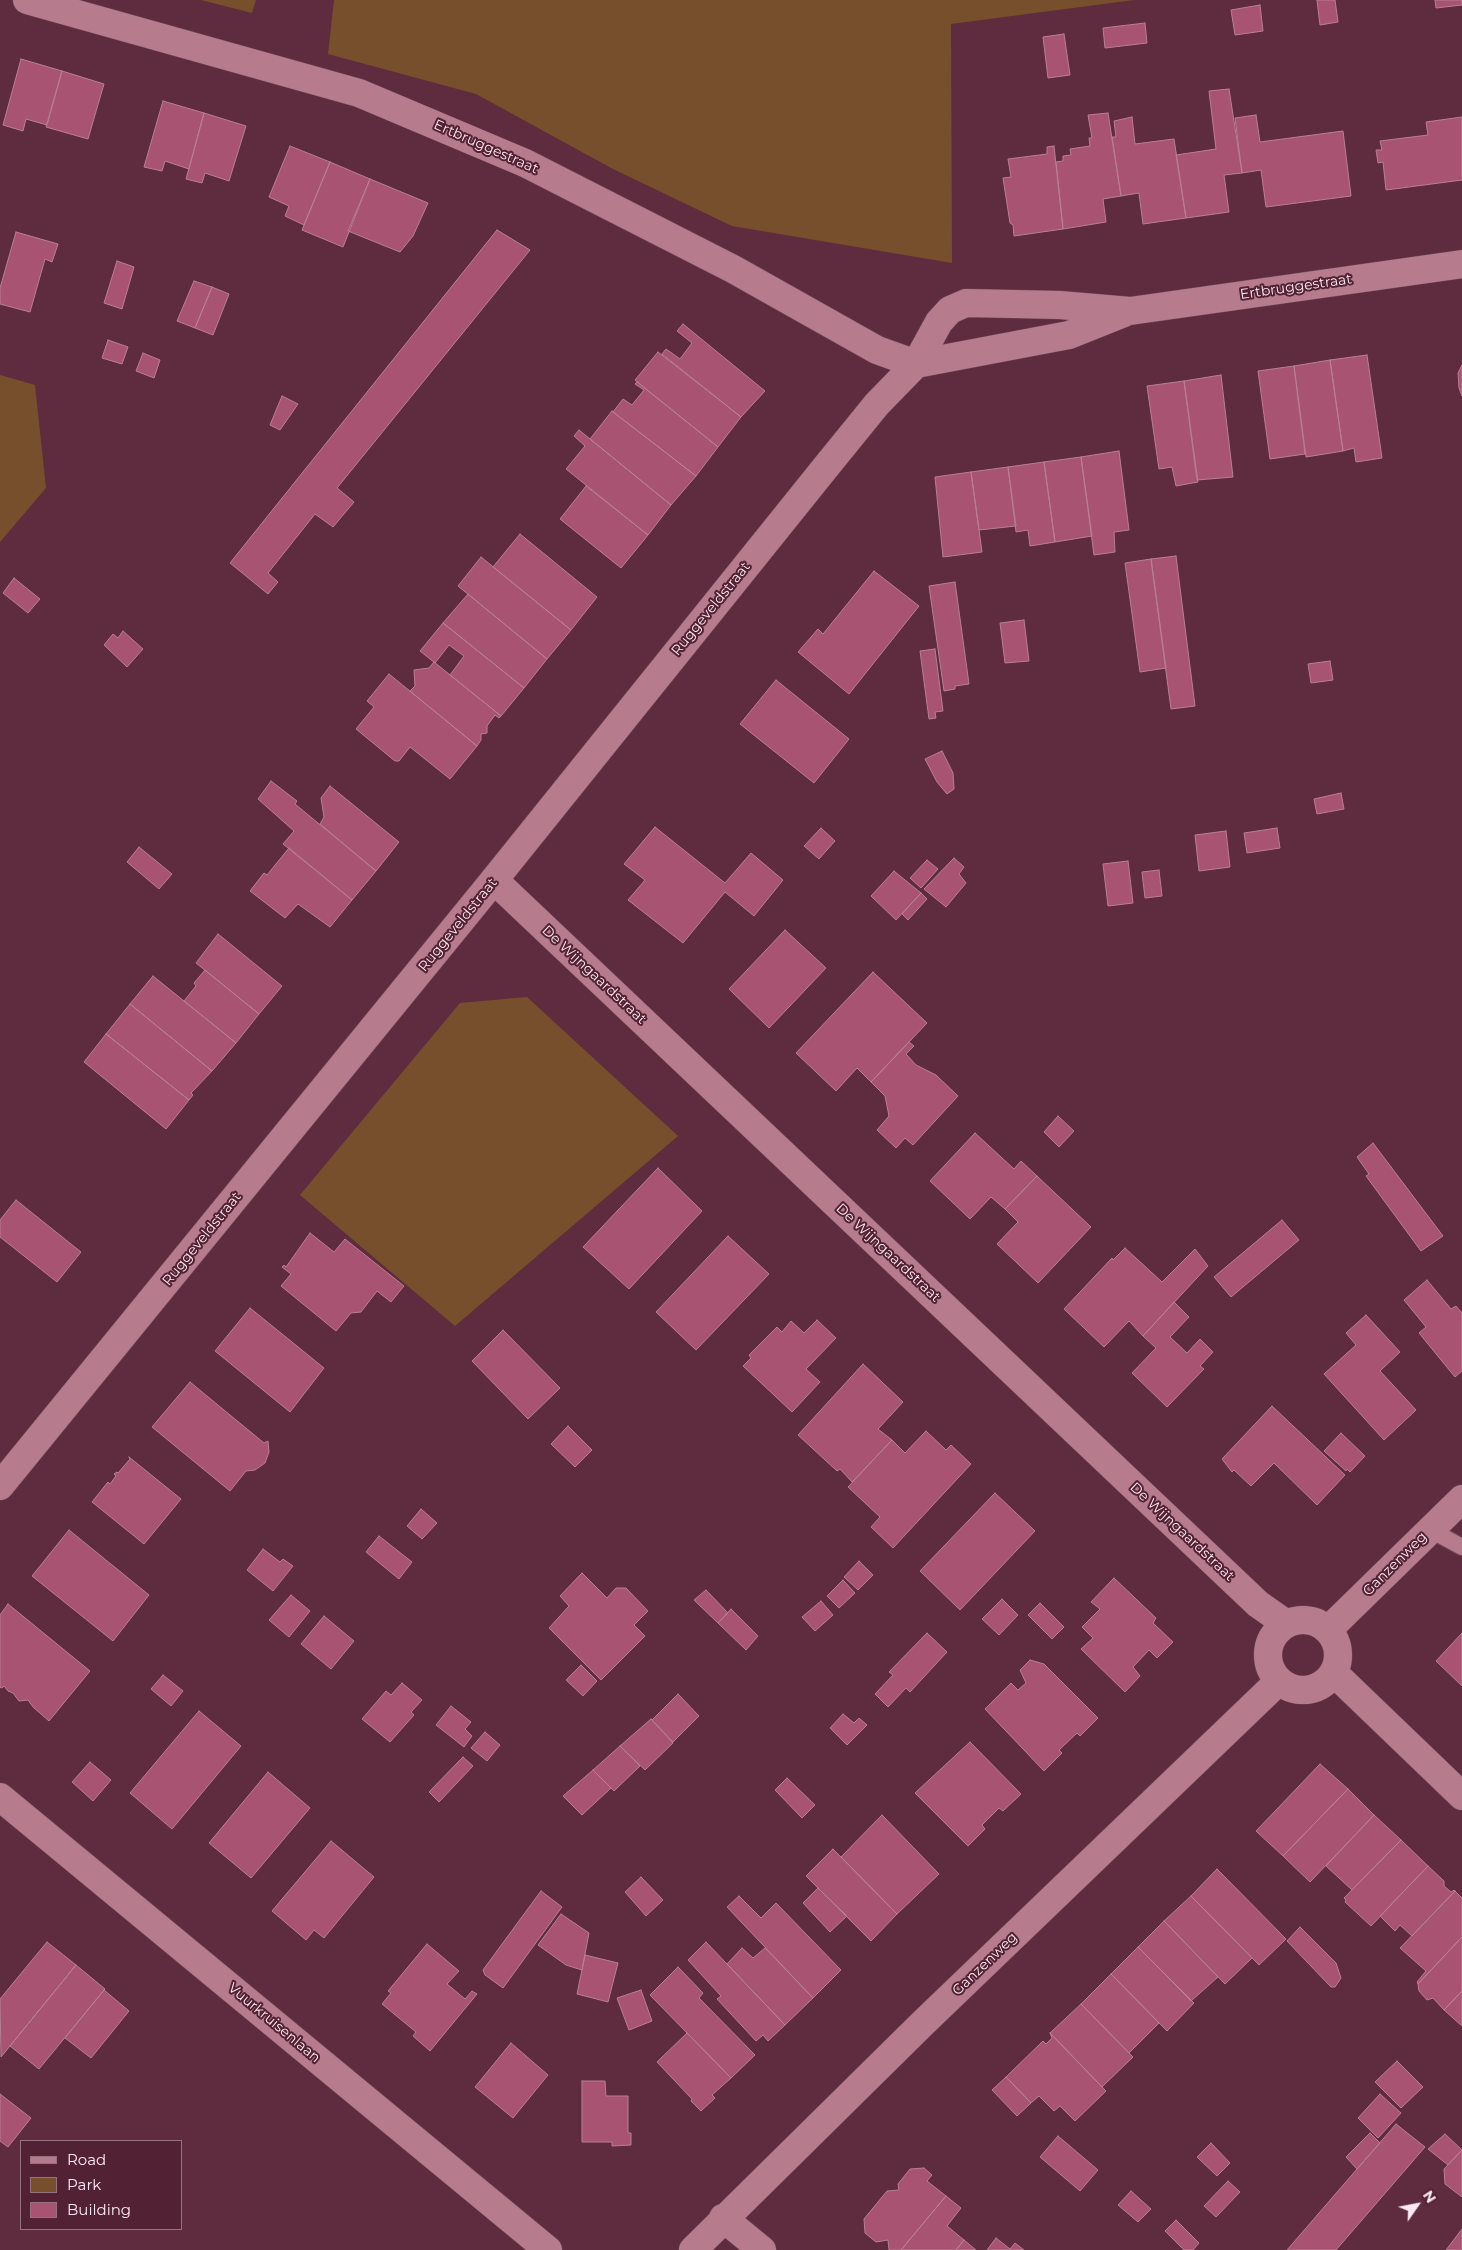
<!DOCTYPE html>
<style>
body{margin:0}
#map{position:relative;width:1462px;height:2250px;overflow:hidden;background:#5e2c3e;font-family:Montserrat,sans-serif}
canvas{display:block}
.legend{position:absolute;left:20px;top:2140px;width:162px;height:90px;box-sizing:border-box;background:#522133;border:1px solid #96717e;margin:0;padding:6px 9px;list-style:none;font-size:15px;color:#fde9ef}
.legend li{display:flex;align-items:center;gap:10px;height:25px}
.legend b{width:25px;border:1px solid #96717e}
.north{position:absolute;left:1392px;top:2180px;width:50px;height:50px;-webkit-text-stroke:4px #522133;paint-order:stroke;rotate:57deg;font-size:14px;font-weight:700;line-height:20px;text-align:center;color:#fde9ef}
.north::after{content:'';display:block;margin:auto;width:18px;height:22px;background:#fde9ef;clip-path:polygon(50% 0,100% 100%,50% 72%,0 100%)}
</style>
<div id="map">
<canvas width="1462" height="2250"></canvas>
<ul class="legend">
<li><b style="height:6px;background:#b67c8e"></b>Road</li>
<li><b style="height:14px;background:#784f2d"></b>Park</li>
<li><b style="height:14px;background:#a95372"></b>Building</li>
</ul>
<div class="north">N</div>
</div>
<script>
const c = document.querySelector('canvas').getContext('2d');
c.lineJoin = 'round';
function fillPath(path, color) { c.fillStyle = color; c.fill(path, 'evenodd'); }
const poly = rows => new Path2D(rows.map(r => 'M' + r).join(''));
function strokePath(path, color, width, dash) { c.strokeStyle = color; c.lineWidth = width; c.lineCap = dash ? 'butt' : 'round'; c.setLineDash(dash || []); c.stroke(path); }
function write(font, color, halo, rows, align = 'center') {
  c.font = font + ' Montserrat,sans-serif'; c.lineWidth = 4; c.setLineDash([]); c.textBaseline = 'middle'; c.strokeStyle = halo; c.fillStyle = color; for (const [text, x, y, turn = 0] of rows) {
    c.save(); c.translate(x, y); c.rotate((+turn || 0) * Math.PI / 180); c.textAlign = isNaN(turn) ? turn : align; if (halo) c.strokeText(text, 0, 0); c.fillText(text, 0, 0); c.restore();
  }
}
fillPath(poly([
 [201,0,256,0,252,13],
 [334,0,1134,0,951,24,952,263,732,226,613,169,476,94,328,54],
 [0,375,35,385,46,488,0,542],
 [527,997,678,1136,455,1326,300,1195,460,1003]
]), '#784f2d');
const building = poly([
 [1317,0,1335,0,1338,22,1320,25,1317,0],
 [1435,0,1462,0,1462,5,1436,8,1435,0],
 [1260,5,1263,31,1235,35,1231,10,1260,5],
 [1145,23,1147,43,1105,48,1103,28,1145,23],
 [1064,34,1070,75,1048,78,1043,37,1064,34],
 [21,59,62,71,47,125,26,119,23,131,3,125,21,59],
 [62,71,104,84,88,139,46,127,62,71],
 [1229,89,1242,173,1224,175,1229,212,1186,218,1176,155,1216,149,1209,91,1229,89],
 [163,101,204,113,189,169,165,161,162,171,144,167,163,101],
 [204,113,246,126,229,181,205,173,202,183,186,179,204,113],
 [1108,113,1121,196,1103,199,1106,222,1063,229,1056,162,1063,161,1063,156,1071,155,1070,149,1090,146,1089,138,1092,138,1088,115,1108,113],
 [1256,115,1260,142,1343,131,1351,196,1266,207,1261,170,1242,173,1235,118,1256,115],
 [1132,117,1135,144,1174,139,1186,218,1143,224,1139,193,1121,196,1112,137,1116,137,1114,121,1132,117],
 [1462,117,1462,180,1386,190,1383,162,1378,163,1376,150,1382,150,1380,141,1428,135,1426,122,1462,117],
 [290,146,330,162,304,225,285,216,289,206,269,197,290,146],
 [1054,146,1063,229,1014,236,1013,225,1010,223,1003,178,1011,177,1008,159,1047,154,1047,147,1054,146],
 [330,162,370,179,343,247,302,230,330,162],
 [370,179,428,203,413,236,400,252,348,231,370,179],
 [497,230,530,250,337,488,354,502,333,527,315,514,268,573,278,582,268,594,230,563,497,230],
 [16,232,58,244,52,262,45,259,30,312,0,304,0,288,16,232],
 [117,261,134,267,122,309,104,303,117,261],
 [194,281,212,287,195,328,177,321,194,281],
 [212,287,229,294,213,335,195,328,212,287],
 [683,324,765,391,741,417,662,354,666,349,680,359,692,343,677,331,683,324],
 [108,340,128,347,122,364,102,358,108,340],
 [658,352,741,417,718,447,635,380,658,352],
 [143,353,160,360,154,378,136,371,143,353],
 [1367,355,1382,458,1356,462,1354,448,1343,451,1330,360,1367,355],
 [1330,360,1343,451,1306,457,1294,366,1330,360],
 [1462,365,1462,396,1459,388,1458,373,1462,365],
 [1294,366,1305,454,1270,459,1258,371,1294,366],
 [1221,375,1233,477,1197,480,1184,381,1221,375],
 [1184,381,1198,482,1176,486,1172,467,1159,469,1147,386,1184,381],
 [637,382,718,447,696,476,613,412,623,399,632,405,644,390,635,384,637,382],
 [282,396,298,404,280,430,270,425,282,396],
 [612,411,696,476,671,505,590,439,612,411],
 [579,430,671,505,648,535,566,469,585,446,574,436,579,430],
 [1119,451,1129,530,1114,532,1115,552,1094,555,1081,457,1119,451],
 [1081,457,1092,536,1055,542,1044,462,1081,457],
 [1044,462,1055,542,1030,546,1028,530,1016,532,1008,467,1044,462],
 [1008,467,1016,526,979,530,971,472,1008,467],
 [971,472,982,552,943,557,935,477,971,472],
 [586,486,648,535,621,568,560,519,586,486],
 [520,534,597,597,571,630,493,567,520,534],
 [1176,556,1195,706,1171,709,1151,559,1176,556],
 [481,557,571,630,547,659,458,586,481,557],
 [1151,559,1166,668,1140,672,1125,563,1151,559],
 [874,571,919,606,849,694,798,652,818,629,823,634,874,571],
 [14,578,40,599,28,613,3,593,14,578],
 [955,582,969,684,955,686,955,689,944,691,929,586,955,582],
 [468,594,547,659,524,688,443,623,468,594],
 [1024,620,1029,661,1005,663,1000,623,1024,620],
 [443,623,524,688,501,716,450,675,464,656,449,645,435,663,420,651,443,623],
 [123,631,143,649,127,667,104,645,113,634,118,638,123,631],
 [935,649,943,711,935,712,936,718,929,719,920,651,935,649],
 [1330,661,1333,680,1311,683,1308,664,1330,661],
 [434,662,501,716,499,718,495,715,487,726,487,733,481,734,481,740,477,746,410,691,415,686,414,670,429,668,434,662],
 [389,674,477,746,450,779,410,747,399,761,395,761,356,729,374,707,367,701,389,674],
 [776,680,849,739,814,783,740,724,776,680],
 [942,751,953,773,954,789,947,794,937,782,925,759,942,751],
 [271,781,297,801,295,804,376,871,352,900,283,844,294,831,258,799,271,781],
 [330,786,399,842,376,871,320,824,324,817,321,798,330,786],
 [1341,793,1344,809,1317,814,1314,799,1341,793],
 [655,827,725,883,751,853,783,880,754,916,725,892,683,943,628,900,645,880,624,864,655,827],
 [821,828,835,841,819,859,804,846,821,828],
 [1277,828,1280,848,1247,853,1244,833,1277,828],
 [1226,831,1230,867,1199,871,1195,835,1226,831],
 [139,847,172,874,159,889,127,862,139,847],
 [289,848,352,900,330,927,298,904,285,918,250,891,264,873,267,875,289,848],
 [954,858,964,867,959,874,966,883,946,907,924,889,954,858],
 [927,860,938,869,921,888,910,878,927,860],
 [1128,861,1133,903,1108,906,1103,864,1128,861],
 [1159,870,1162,896,1145,898,1142,872,1159,870],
 [894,871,921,893,896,920,871,896,894,871],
 [921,893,927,899,908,920,902,914,921,893],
 [785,930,826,968,769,1028,729,989,785,930],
 [218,934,282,986,259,1014,196,963,218,934],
 [205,970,259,1014,236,1043,184,1001,196,986,194,983,205,970],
 [873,972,927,1023,871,1082,857,1068,836,1091,796,1053,873,972],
 [153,976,236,1043,212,1071,130,1004,153,976],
 [130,1004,212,1071,191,1093,193,1095,189,1100,106,1034,130,1004],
 [106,1034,189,1100,166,1129,84,1062,106,1034],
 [909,1042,914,1046,906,1054,916,1065,936,1075,958,1096,913,1145,905,1138,896,1148,877,1130,889,1116,885,1096,871,1082,909,1042],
 [1058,1116,1074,1131,1059,1147,1044,1132,1058,1116],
 [975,1133,1014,1169,1021,1161,1037,1176,1005,1209,991,1197,970,1219,930,1181,975,1133],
 [1373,1143,1443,1236,1421,1251,1366,1176,1369,1174,1357,1157,1373,1143],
 [658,1168,702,1211,629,1289,583,1247,658,1168],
 [1037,1176,1091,1227,1038,1283,997,1244,1018,1222,1005,1209,1037,1176],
 [16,1200,81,1252,57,1282,0,1237,0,1220,16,1200],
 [1282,1220,1299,1240,1231,1297,1214,1277,1282,1220],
 [310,1233,334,1252,345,1239,404,1286,391,1302,377,1291,361,1312,351,1313,336,1331,281,1286,291,1274,282,1267,284,1265,286,1267,310,1233],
 [728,1236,769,1274,696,1350,656,1312,728,1236],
 [1125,1248,1162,1282,1195,1249,1208,1266,1143,1336,1129,1321,1104,1347,1064,1309,1112,1258,1113,1260,1125,1248],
 [1427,1280,1451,1309,1456,1306,1462,1313,1462,1371,1455,1377,1419,1333,1426,1327,1404,1300,1427,1280],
 [1174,1302,1189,1317,1170,1337,1187,1353,1200,1339,1213,1352,1200,1366,1204,1369,1167,1407,1132,1373,1156,1348,1143,1336,1174,1302],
 [250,1308,324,1368,290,1412,215,1351,250,1308],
 [1366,1315,1400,1352,1380,1371,1416,1410,1384,1440,1324,1374,1356,1345,1346,1333,1366,1315],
 [817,1320,836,1338,806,1369,820,1382,792,1412,743,1366,751,1358,749,1355,777,1327,782,1332,791,1321,804,1333,817,1320],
 [503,1330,560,1388,528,1419,472,1361,503,1330],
 [863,1364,903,1402,878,1429,892,1440,852,1482,840,1469,837,1471,798,1435,863,1364],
 [190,1382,264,1443,268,1441,269,1452,265,1463,255,1470,246,1471,230,1491,152,1427,190,1382],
 [1272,1406,1345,1475,1317,1505,1274,1463,1251,1486,1234,1470,1232,1472,1222,1459,1272,1406],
 [568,1426,592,1450,575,1467,551,1444,568,1426],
 [926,1431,946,1450,951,1445,971,1464,893,1548,871,1527,880,1517,848,1487,892,1440,905,1453,926,1431],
 [1341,1433,1365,1456,1350,1472,1347,1469,1346,1471,1324,1451,1341,1433],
 [129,1457,181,1499,144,1544,92,1502,108,1482,110,1484,116,1476,114,1474,117,1472,118,1473,130,1459,129,1457],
 [995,1493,1035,1531,960,1610,920,1571,995,1493],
 [421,1509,437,1523,422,1539,407,1526,421,1509],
 [69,1530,149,1595,113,1641,32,1576,69,1530],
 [379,1536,412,1562,399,1579,366,1552,379,1536],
 [263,1549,280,1562,283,1559,293,1566,273,1591,247,1570,263,1549],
 [859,1561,873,1575,858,1590,844,1577,859,1561],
 [582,1573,607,1598,616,1588,626,1588,648,1611,634,1625,645,1636,601,1680,549,1628,569,1606,560,1596,582,1573],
 [1114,1578,1156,1618,1153,1623,1173,1642,1157,1658,1149,1650,1133,1667,1140,1676,1125,1692,1081,1649,1093,1638,1082,1627,1100,1609,1091,1602,1114,1578],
 [843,1580,855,1593,839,1608,827,1596,843,1580],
 [706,1590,728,1613,718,1623,694,1600,706,1590],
 [291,1595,310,1611,289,1637,269,1620,291,1595],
 [1002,1599,1018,1615,999,1635,982,1619,1002,1599],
 [821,1601,833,1615,815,1631,802,1617,821,1601],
 [1040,1603,1064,1627,1052,1639,1028,1615,1040,1603],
 [8,1604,90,1671,49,1721,33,1707,28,1700,19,1701,13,1693,8,1691,4,1686,2,1688,0,1687,0,1615,8,1604],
 [731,1609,758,1636,746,1650,718,1623,731,1609],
 [324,1616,354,1641,331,1669,301,1644,324,1616],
 [927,1633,947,1652,910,1692,906,1688,888,1707,875,1694,893,1675,889,1672,927,1633],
 [1462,1633,1462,1686,1436,1661,1462,1633],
 [1030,1660,1044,1664,1098,1718,1080,1736,1077,1733,1059,1750,1062,1753,1044,1771,985,1709,1011,1683,1018,1690,1026,1683,1020,1670,1030,1660],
 [581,1665,597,1681,583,1696,566,1680,581,1665],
 [163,1675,183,1691,171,1706,151,1689,163,1675],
 [402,1683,422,1700,411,1712,414,1715,390,1742,362,1719,386,1691,391,1695,402,1683],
 [678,1694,699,1716,673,1742,652,1720,678,1694],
 [451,1706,471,1722,465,1729,472,1736,464,1747,436,1725,451,1706],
 [199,1711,241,1746,172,1829,130,1793,199,1711],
 [843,1714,854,1723,859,1718,867,1725,847,1745,830,1728,843,1714],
 [651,1719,673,1743,645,1770,620,1746,651,1719],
 [485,1732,500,1745,487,1761,471,1748,485,1732],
 [970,1742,1021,1794,1003,1811,999,1808,982,1825,985,1829,968,1846,915,1793,970,1742],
 [620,1746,640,1766,614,1791,593,1770,620,1746],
 [463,1757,473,1766,439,1802,429,1792,463,1757],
 [90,1762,111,1780,93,1801,72,1782,90,1762],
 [1320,1764,1348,1789,1283,1856,1256,1831,1320,1764],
 [593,1770,611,1788,582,1815,563,1796,593,1770],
 [268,1772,310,1808,251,1878,209,1843,268,1772],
 [787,1778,815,1805,802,1818,775,1790,787,1778],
 [1348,1789,1374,1815,1310,1882,1283,1856,1348,1789],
 [882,1815,939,1874,897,1914,841,1857,882,1815],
 [1374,1815,1401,1840,1352,1890,1326,1866,1374,1815],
 [1401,1840,1428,1866,1371,1926,1345,1902,1346,1900,1344,1898,1401,1840],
 [331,1841,374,1877,324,1938,314,1930,306,1940,272,1911,331,1841],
 [833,1849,897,1914,871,1941,806,1876,833,1849],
 [1428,1866,1444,1881,1444,1886,1451,1892,1454,1890,1455,1891,1412,1936,1400,1925,1395,1931,1380,1916,1428,1866],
 [1217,1869,1286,1939,1259,1965,1191,1896,1217,1869],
 [641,1877,663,1900,646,1916,625,1892,641,1877],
 [818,1888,847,1916,830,1932,803,1903,818,1888],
 [541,1891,562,1907,503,1988,485,1975,483,1970,541,1891],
 [1455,1891,1462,1898,1462,1937,1418,1984,1417,1982,1426,1971,1400,1948,1455,1891],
 [739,1896,761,1918,776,1903,841,1970,813,1998,727,1907,739,1896],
 [1191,1896,1252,1958,1225,1984,1164,1921,1191,1896],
 [561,1914,589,1933,582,1970,566,1965,538,1945,561,1914],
 [1164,1921,1218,1977,1191,2001,1138,1947,1164,1921],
 [1300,1927,1336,1963,1341,1978,1335,1987,1331,1987,1287,1941,1300,1927],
 [1462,1937,1462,1991,1444,2010,1433,1998,1427,2000,1419,1991,1418,1984,1462,1937],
 [47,1942,76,1965,1,2057,0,1999,47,1942],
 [706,1942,785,2025,768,2041,763,2035,756,2041,717,1999,721,1996,688,1960,706,1942],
 [427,1944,459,1971,447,1984,465,1999,472,1991,477,1994,430,2051,413,2036,416,2032,382,2004,391,1993,388,1991,427,1944],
 [1138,1947,1194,2003,1167,2031,1111,1974,1138,1947],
 [742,1948,753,1958,765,1948,813,1998,785,2025,727,1964,742,1948],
 [585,1955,618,1963,608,2002,577,1994,585,1955],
 [76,1965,105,1989,39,2069,10,2046,76,1965],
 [678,1967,703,1993,699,1998,755,2055,731,2078,650,1995,678,1967],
 [1111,1974,1159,2023,1129,2053,1081,2004,1111,1974],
 [104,1990,129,2011,91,2058,65,2038,104,1990],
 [641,1990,652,2021,629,2030,617,1998,641,1990],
 [1462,1991,1462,2026,1444,2010,1462,1991],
 [1081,2004,1133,2057,1102,2087,1050,2033,1081,2004],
 [687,2033,731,2078,712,2095,715,2098,701,2111,691,2101,692,2099,657,2062,687,2033],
 [1050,2033,1106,2091,1075,2121,1060,2106,1054,2111,1039,2096,1031,2103,1006,2077,1043,2041,1046,2044,1052,2038,1050,2033],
 [511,2043,548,2075,513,2118,475,2087,511,2043],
 [1397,2061,1423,2087,1401,2108,1375,2082,1397,2061],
 [1006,2077,1031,2103,1017,2116,992,2090,1006,2077],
 [582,2081,605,2081,606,2096,628,2096,628,2133,631,2133,631,2145,612,2146,612,2142,582,2142,582,2081],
 [0,2094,31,2118,8,2147,0,2141,0,2094],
 [1380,2094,1401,2113,1378,2138,1358,2118,1380,2094],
 [1396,2124,1425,2147,1336,2250,1287,2250,1396,2124],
 [1370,2133,1380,2143,1357,2169,1346,2157,1370,2133],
 [1445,2134,1462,2150,1448,2165,1428,2149,1445,2134],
 [1058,2136,1098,2170,1080,2191,1040,2157,1058,2136],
 [1211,2143,1230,2163,1217,2176,1197,2157,1211,2143],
 [1462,2150,1462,2197,1445,2184,1444,2169,1462,2150],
 [924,2168,932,2175,927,2181,946,2196,901,2250,889,2250,888,2240,876,2242,865,2233,864,2219,887,2191,899,2190,898,2184,910,2169,924,2168],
 [1228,2181,1240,2192,1216,2217,1204,2206,1228,2181],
 [1131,2191,1151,2209,1138,2222,1118,2205,1131,2191],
 [946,2196,961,2208,947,2226,964,2240,956,2250,901,2250,946,2196],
 [1176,2220,1199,2243,1193,2250,1184,2250,1165,2231,1176,2220],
 [1462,2229,1462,2250,1446,2250,1462,2229],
 [996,2238,1010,2249,1015,2243,1024,2250,987,2250,996,2238],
 [964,2240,976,2250,956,2250,964,2240]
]);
fillPath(building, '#a95372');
strokePath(building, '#ba7f92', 1);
const lane = poly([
 [1429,1529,1462,1547]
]);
const street = poly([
 [27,0,359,93,525,163,733,269,877,350,916,364,1069,335,1124,313],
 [494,880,1258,1604,1285,1623],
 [0,1486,494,880,825,468,877,404,916,364,939,322,950,310,966,303,1060,305,1130,311,1462,264],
 '1268 1655a35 35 0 1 1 70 0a35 35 0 1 1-70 0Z',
 [1329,1629,1462,1499],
 [1334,1673,1462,1796],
 [0,1797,548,2250],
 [723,2218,762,2250],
 [693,2250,922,2024,1279,1681]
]);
strokePath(lane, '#724a5a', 18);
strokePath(street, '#724a5a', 29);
strokePath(lane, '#b67c8e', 16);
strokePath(street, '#b67c8e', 28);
write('14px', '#fde9ef', '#522133', [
 ["Ertbruggestraat",486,147,24],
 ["Ertbruggestraat",1296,287,-8],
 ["Ruggeveldstraat",711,609,-51],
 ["Ruggeveldstraat",458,925,-51],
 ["De Wijngaardstraat",594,975,43],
 ["Ruggeveldstraat",202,1239,-51],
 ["De Wijngaardstraat",888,1253,43],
 ["De Wijngaardstraat",1182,1532,43],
 ["Ganzenweg",1395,1564,-45],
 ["Ganzenweg",985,1964,-44],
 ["Vuurkruisenlaan",274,2023,40]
]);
</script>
